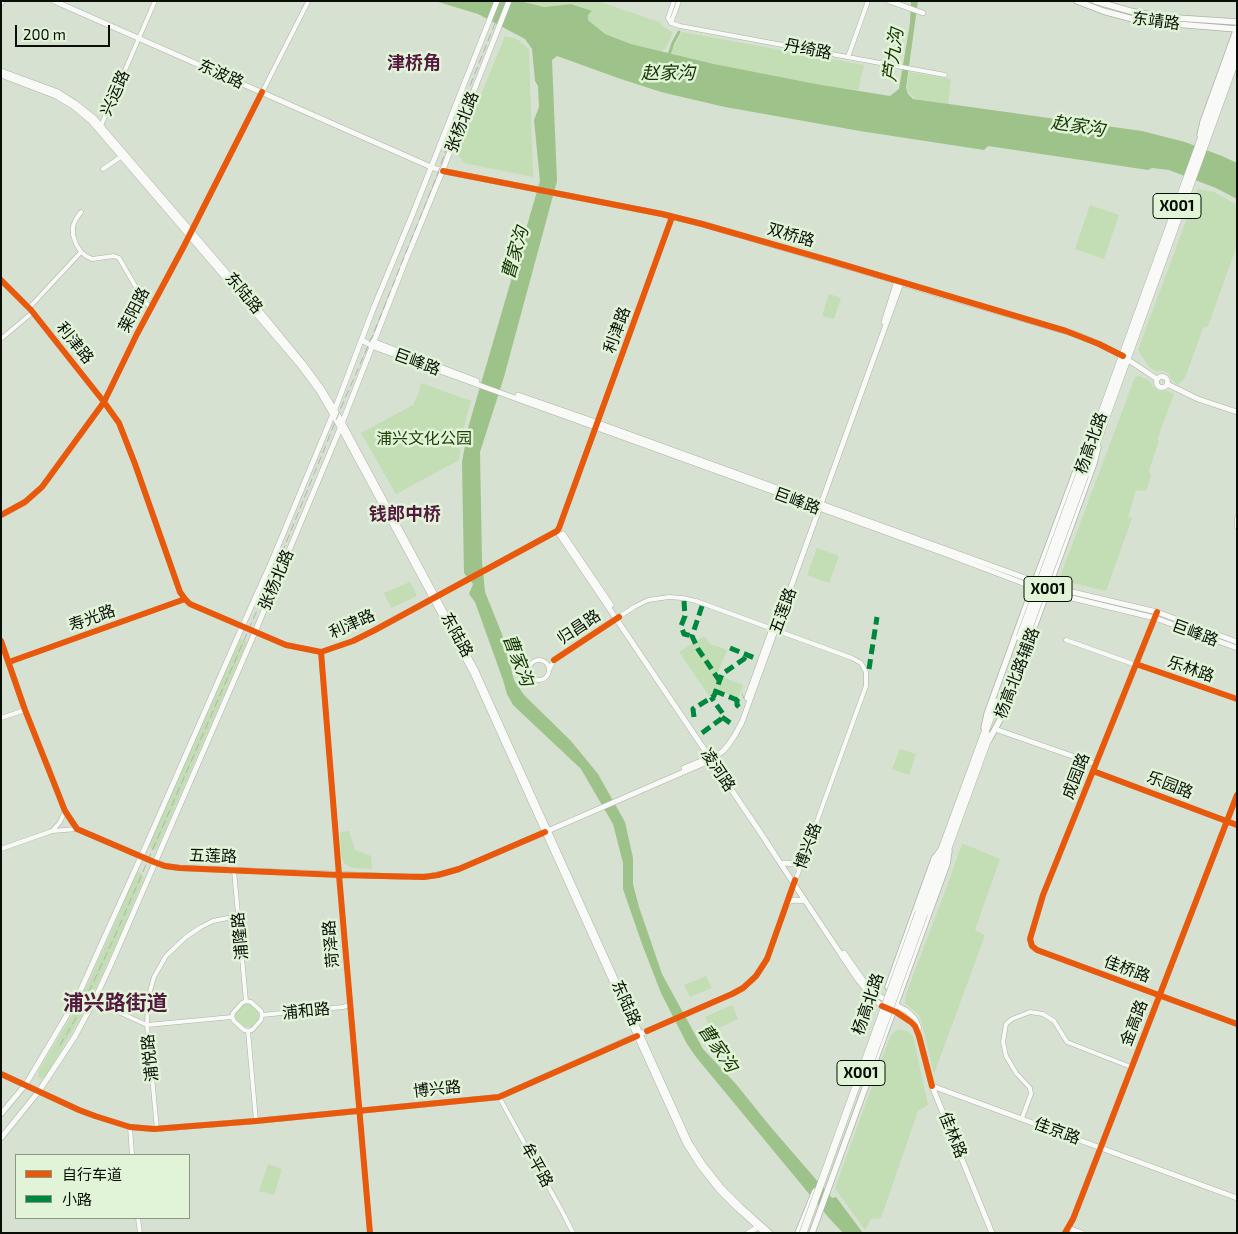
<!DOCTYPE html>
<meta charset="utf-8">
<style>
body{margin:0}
#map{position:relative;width:1238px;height:1234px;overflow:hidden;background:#d6e1d1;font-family:"Exo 2","Noto Sans SC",sans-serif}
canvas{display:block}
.frame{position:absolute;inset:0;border:2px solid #090f06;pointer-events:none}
.legend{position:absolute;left:15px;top:1154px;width:175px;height:65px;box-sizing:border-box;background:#e1f4d8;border:1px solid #8b9884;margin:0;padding:6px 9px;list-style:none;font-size:15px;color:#090f06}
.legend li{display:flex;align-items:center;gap:10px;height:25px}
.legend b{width:25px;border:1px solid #8b9884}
.scale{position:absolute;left:15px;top:25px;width:95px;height:22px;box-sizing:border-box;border:2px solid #090f06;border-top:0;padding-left:6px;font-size:15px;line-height:18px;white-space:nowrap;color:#090f06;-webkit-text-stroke:4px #e1f4d8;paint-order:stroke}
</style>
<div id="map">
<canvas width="1238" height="1234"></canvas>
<div class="frame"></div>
<ul class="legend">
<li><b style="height:6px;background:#e8590c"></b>自行车道</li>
<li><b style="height:6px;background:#00873e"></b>小路</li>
</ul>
<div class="scale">200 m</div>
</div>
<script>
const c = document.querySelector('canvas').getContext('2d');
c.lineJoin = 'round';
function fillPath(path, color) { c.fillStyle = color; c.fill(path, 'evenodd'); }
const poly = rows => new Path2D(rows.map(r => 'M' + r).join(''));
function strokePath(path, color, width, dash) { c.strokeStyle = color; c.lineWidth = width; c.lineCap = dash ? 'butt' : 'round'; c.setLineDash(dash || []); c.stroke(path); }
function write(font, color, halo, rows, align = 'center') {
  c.font = font + ' "Exo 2","Noto Sans SC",sans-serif'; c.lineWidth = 5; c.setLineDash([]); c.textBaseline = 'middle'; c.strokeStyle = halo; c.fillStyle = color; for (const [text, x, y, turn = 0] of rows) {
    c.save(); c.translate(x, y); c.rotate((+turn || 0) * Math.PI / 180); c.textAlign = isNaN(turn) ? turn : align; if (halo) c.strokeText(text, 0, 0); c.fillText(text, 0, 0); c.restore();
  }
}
fillPath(poly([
 [520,1,597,1,659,22,665,28,673,32,666,48,661,51,631,44,605,34,588,20,588,15,591,11,572,4,544,7],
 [682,32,864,65,858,90,816,84,714,64,674,54,672,52,672,50],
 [505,36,517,39,529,49,533,177,464,163,457,153],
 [909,72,951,79,948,104,916,99,911,95,907,90],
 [1198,189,1214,192,1237,205,1237,245,1208,326,1203,328,1185,378,1178,385,1171,379,1168,373,1161,370,1157,372,1149,367,1138,350],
 [1090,205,1119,215,1104,259,1075,249],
 [829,294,841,298,834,319,822,316],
 [1139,376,1149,380,1153,387,1161,392,1165,390,1174,394,1157,440,1159,441,1149,470,1151,477,1146,491,1136,490,1128,517,1132,518,1106,591,1064,581,1060,577,1135,377],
 [421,383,471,401,462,434,459,460,396,494,361,433,413,405,418,394],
 [817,548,839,556,829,583,807,575],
 [410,582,417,596,391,608,384,593],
 [704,636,710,644,727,650,717,675,743,685,738,698,718,690,709,696,679,652],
 [240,639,247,642,157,848,155,850,150,848,149,845],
 [900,749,916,754,909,775,892,769],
 [349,831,355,850,371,856,372,869,351,868,344,863,341,855,340,832],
 [962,844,969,846,1000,859,975,930,985,935,934,1074,922,1023,919,1015,905,1003,906,994,943,897],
 [139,872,142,874,144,878,122,931,88,1005,45,1077,41,1079,38,1077,39,1070,78,1005,113,928,135,875,136,873],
 [706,976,712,988,690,997,684,985],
 [243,1004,250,1004,258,1011,259,1018,252,1027,245,1027,236,1020,235,1013],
 [732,1005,738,1019,712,1031,705,1017],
 [898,1029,907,1031,913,1036,928,1105,918,1111,881,1218,871,1219,865,1230,835,1188,887,1045,891,1035],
 [268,1164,282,1169,274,1195,259,1191]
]), '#c3ddb5');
fillPath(poly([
 [435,1,520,1,544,7,571,4,592,11,588,15,588,20,605,34,631,44,714,64,816,84,890,96,899,89,910,23,911,1,918,1,906,88,908,94,913,99,1142,131,1185,142,1222,156,1237,163,1237,199,1216,188,1169,170,1152,168,1148,170,988,146,984,150,860,131,725,107,661,92,618,78,557,56,552,60,557,181,504,377,480,452,482,561,485,592,502,634,514,680,524,695,571,741,598,774,625,822,633,858,633,884,639,907,662,974,703,1049,736,1084,769,1125,832,1198,836,1197,863,1233,843,1233,829,1218,696,1057,687,1044,661,993,642,944,623,889,623,863,613,824,581,769,513,705,507,694,503,680,475,602,469,594,473,584,464,573,462,462,468,428,540,181,534,120,539,107,538,86,535,81,532,49,525,39,478,14]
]), '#9ec38a');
strokePath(poly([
 [669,55,673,43,679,32]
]), '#9ec38a', 3);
const street = poly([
 [671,23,680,26,945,75],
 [671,23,668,18,674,1],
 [671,23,679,1],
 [848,57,868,1],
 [100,128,155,1],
 [103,169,122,156],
 [81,212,76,219,73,226,73,235,76,244,81,252,86,256,92,259,114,256,119,258,144,301,151,308],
 [1,280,31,310,104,402,119,423,135,464,180,592,185,599,190,604,286,645,321,652,353,641,375,630,557,531,559,528,672,217],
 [29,308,81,252],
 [1,339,33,312],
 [1,515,25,502,42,487,104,402,137,334,184,246,308,2],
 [1237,518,1237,527],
 [1066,640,1136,665],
 [321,652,339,875,370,1233],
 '529 670a10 10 0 1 1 20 0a10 10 0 1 1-20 0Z',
 [9,662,185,599],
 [1136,664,1237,699],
 [549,670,554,660,634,607,648,600,669,597,682,598,696,601,852,658,861,663,866,672,866,686,768,956,763,966,752,981,736,992,647,1031],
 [1,718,25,710],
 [52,831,60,822,65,811],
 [1,849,52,831,77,829],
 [234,871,246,1001],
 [94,1001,147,1025,232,1017],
 [246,1001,251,1002,261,1011,262,1015,261,1020,252,1030,248,1031,244,1030,234,1021,232,1017,233,1013,242,1003,246,1001],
 [262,1015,343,1007,350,1005],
 [248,1031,256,1121],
 [499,1097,564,1215,573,1233],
 [1022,1118,1031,1094,1030,1088,1016,1073,1006,1056,1003,1042,1006,1024,1012,1019,1030,1012,1043,1014,1054,1021,1067,1042,1131,1067],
 [130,1127,132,1155],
 [157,1129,147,1025,148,998,154,977,166,956,186,937,201,927,213,921,238,916],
 [138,1218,140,1233]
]);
const secondary = poly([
 [54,1,431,167,443,171,662,214,702,224,897,281,884,322],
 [889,1,923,13],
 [1,71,58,92,75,103,94,118,264,316,302,362,322,389,342,422,476,671,689,1142,703,1164,722,1188,740,1206,770,1233],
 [1,75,56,96,73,106,91,121,299,364,319,391,340,427,473,673,660,1087,686,1144,700,1166,719,1190,738,1209,765,1233],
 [362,340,372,346,382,350,946,554,1036,588],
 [372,341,477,381],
 [1127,359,1157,379],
 '1156.5 382a5.5 5.5 0 1 1 11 0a5.5 5.5 0 1 1-11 0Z',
 [1167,384,1198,399,1237,412],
 [518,395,590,420,1039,583],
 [557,531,760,832,798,890,858,980,872,997,882,1006,896,1012,911,1022,915,1026,919,1036,932,1086,992,1233],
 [563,534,611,605],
 [1047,586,1157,612,1237,642],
 [1043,591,1155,618,1237,648],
 [1156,615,1043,895,1030,939,1032,946,1037,950,1237,1024],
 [1,641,25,710,54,783,65,811,77,829,154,862,165,866,180,868,410,877,431,876,445,873,459,869,513,846,709,761,723,751,729,744,735,735,742,722,901,283,1078,335,1099,344,1123,356],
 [747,698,773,626],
 [995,729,1095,764],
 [684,768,701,761],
 [1093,771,1237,825],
 [784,863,795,864,798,863,804,857],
 [786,906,790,901,795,900,805,901],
 [844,953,865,983,879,996,907,1011,915,1019,919,1028],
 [1,1074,79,1110,95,1116,130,1127,154,1129,256,1121,499,1097,647,1031],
 [932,1086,1237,1198],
 [1,1114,26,1084,77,998,144,850,242,627,271,563,335,409,374,307,413,213,497,1],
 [1,1138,39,1091,74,1038,94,1001,112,962,255,632,339,431,405,262,440,177,509,1],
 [1068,1228,1082,1233],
 [748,1233,758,1227],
 [1065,1233,1073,1219,1111,1121,1237,795]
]);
const primary = poly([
 [1077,1,1103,11,1129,18,1162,23,1237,29],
 [1095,1,1130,11,1162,17,1237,22],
 [1,3,2,1],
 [1200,135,1203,122,1237,28],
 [984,728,987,714,1033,587,1080,460,1088,443],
 [989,740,1001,718,1094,463,1098,447],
 [888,987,934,859,940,851],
 [798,1233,815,1191],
 [812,1233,947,864,949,851]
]);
const highway = poly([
 [1080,473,1237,40],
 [1085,475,1237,56],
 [919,912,996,702],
 [924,914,989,736]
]);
strokePath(street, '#abb3a6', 5);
strokePath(secondary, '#abb3a6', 6);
strokePath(primary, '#abb3a6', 7);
strokePath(highway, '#abb3a6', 8);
strokePath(street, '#f9faf8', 4);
strokePath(secondary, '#f9faf8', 5);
strokePath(primary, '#f9faf8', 5.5);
strokePath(highway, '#f9faf8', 7);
strokePath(poly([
 [60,1045,79,1013,114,938,279,560,343,403,372,337,438,173,457,118,504,1]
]), '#b1b3af', 1, [8, 4]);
const highwayBridge = poly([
 [1020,637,1080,473],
 [1001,704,1085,475],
 [869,1066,924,914],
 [803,1233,919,912]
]);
strokePath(highwayBridge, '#abb3a6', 8, []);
strokePath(highwayBridge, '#f9faf8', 7);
strokePath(poly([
 [684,601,685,616,681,626,684,634,692,636],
 [702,606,692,636,698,649,719,680],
 [730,648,757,659],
 [869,669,877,617],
 [715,691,737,700],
 [739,707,737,705,737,700,740,697,743,696],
 [694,717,693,709,714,696,722,674,744,659,746,655],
 [722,717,733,725],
 [702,733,721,719,723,714,711,697]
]), '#00873e', 5, [10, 5]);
strokePath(poly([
 [443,171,662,214,702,224,831,261,1066,331,1099,344,1123,356],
 [1,280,31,310,104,402,119,423,135,464,180,592,185,599,190,604,286,645,321,652,353,641,375,630,557,531,559,528,672,217],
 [1,515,25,502,42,487,104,402,137,334,184,246,262,92],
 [1157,612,1043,895,1030,939,1032,946,1037,950,1237,1024],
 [1,641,25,710,54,783,65,811,77,829,154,862,165,866,180,868,339,875,424,877,438,875,459,869,545,832],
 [321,652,339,875,370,1233],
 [554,660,619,617],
 [9,662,185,599],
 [1136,664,1237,699],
 [1093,771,1237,825],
 [882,1006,896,1012,911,1022,915,1026,919,1036,932,1086],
 [647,1031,732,994,743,988,756,976,767,959,795,880],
 [1,1074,79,1110,95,1116,130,1127,154,1129,256,1121,499,1097,637,1036],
 [1065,1233,1073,1219,1111,1121,1237,795]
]), '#e8590c', 6);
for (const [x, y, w] of [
 [1177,206,48],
 [1048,589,48],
 [861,1073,48]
]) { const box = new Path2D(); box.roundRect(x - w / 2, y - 12.5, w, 25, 4); c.fillStyle = '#e1f4d8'; c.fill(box); strokePath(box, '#090f06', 1); }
write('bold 15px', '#090f06', null, [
 ["X001",1177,206],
 ["X001",1048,589],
 ["X001",861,1073]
]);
write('16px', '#090f06', '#e1f4d8', [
 ["东靖路",1156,21,7],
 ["丹绮路",808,49,11],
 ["东波路",221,74,24],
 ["兴运路",115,93,-66],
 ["张杨北路",462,122,-69],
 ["双桥路",791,235,16],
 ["东陆路",244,293,50],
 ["莱阳路",134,310,-63],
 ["利津路",617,330,-70],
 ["利津路",75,343,51],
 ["巨峰路",417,362,20],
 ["杨高北路",1091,443,-70],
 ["巨峰路",797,501,20],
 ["张杨北路",276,580,-67],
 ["五莲路",783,611,-70],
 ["寿光路",92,618,-20],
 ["利津路",352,624,-24],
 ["归昌路",579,627,-34],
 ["巨峰路",1195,633,20],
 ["东陆路",457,635,61],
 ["乐林路",1191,669,19],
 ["杨高北路辅路",1017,673,-69],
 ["凌河路",718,770,56],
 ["成园路",1076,776,-69],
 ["乐园路",1170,785,21],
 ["博兴路",808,846,-70],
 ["五莲路",213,856,2],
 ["浦隆路",240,936,-95],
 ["菏泽路",331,944,-95],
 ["佳桥路",1127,969,20],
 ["东陆路",626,1003,66],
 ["杨高北路",868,1004,-71],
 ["浦和路",306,1011,-6],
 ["金高路",1134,1023,-69],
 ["浦悦路",150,1058,-96],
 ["博兴路",437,1089,-6],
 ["佳京路",1057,1131,20],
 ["佳林路",953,1135,68],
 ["牟平路",537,1165,61]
]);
write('16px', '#203e08', '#e1f4d8', [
 ["浦兴文化公园",424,439]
]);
write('italic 18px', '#153400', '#e1f4d8', [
 ["芦九沟",893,55,-82],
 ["赵家沟",668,73],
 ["赵家沟",1078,126,9],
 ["曹家沟",515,253,-74],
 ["曹家沟",518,660,69],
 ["曹家沟",718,1048,55]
]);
write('bold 18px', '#54193f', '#e1f4d8', [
 ["津桥角",414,63],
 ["钱郎中桥",405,514]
]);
write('bold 21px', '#54193f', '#e1f4d8', [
 ["浦兴路街道",115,1003]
]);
</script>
